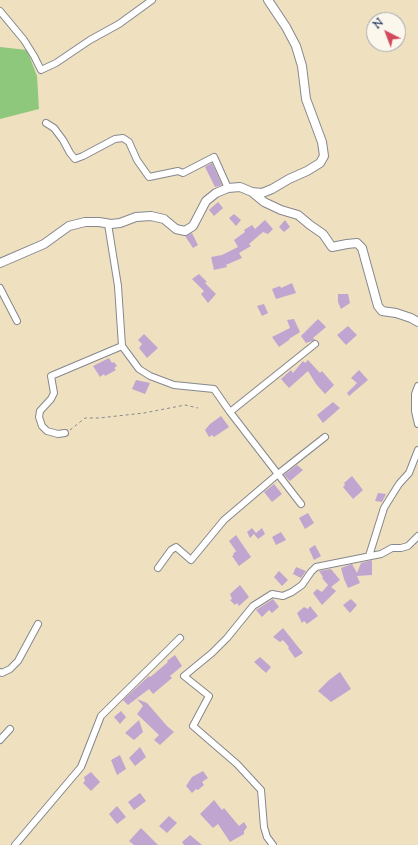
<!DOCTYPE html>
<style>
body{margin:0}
#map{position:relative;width:418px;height:845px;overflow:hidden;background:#efe0bf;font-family:"Sorts Mill Goudy",serif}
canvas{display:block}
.north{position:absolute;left:366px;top:12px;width:40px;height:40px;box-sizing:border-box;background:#fbf7ec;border:1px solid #a1a7b3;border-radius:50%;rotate:318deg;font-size:11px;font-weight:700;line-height:16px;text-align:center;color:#1b2f5e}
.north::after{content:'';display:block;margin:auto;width:14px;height:18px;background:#d1495b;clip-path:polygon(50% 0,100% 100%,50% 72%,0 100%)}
</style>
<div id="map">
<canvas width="418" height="845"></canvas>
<div class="north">N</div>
</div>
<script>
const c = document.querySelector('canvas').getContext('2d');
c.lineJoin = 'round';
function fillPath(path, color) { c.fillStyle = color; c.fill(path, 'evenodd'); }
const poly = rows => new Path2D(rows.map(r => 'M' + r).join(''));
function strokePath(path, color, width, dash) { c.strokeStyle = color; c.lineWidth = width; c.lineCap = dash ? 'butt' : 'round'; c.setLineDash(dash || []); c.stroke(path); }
fillPath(poly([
 [0,47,27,50,37,76,39,109,0,119]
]), '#8dc87c');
fillPath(poly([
 [212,163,222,185,215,187,205,167],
 [218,202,223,208,214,216,209,210],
 [234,214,241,220,236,226,229,218],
 [265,220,273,229,268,234,263,232,249,244,251,246,239,253,242,258,226,265,227,267,214,270,211,257,222,255,238,247,234,240,245,232,244,230,252,225,255,229],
 [285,220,290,227,284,232,279,227],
 [192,233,198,245,193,248,185,236],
 [199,274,207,282,205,283,216,294,208,303,201,294,204,291,192,279],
 [292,283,296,293,276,299,272,289,280,286,281,288],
 [338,294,348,294,350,303,341,309,338,302],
 [264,304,268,313,262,316,257,306],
 [294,319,300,332,289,339,289,340,279,347,272,337,290,328,287,320],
 [318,319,326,327,313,338,315,340,306,343,301,336],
 [348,326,357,335,346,345,337,335],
 [144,334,158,348,147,358,139,348,142,344,138,340],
 [109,358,112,363,114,362,117,366,114,368,116,370,105,376,104,374,100,377,93,366],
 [308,360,320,373,322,371,334,385,325,394,316,384,308,371,289,388,281,379,291,370,293,373,303,361,305,363],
 [359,370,368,380,349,396,347,393,357,383,351,378],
 [136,380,150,383,145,394,132,389],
 [333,402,340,408,323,423,317,415],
 [221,416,229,427,214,437,212,435,209,437,205,430,210,424],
 [297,465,303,470,290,481,284,475],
 [352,476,363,490,353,499,343,487,345,485,344,483],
 [274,484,282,494,272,502,264,492],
 [378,493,386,494,382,502,375,501],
 [308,513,314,523,305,529,299,518],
 [252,528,256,533,262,528,265,534,258,539,254,534,250,538,247,532],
 [281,532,286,540,276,545,272,537],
 [236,535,251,557,239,566,232,556,234,555,233,554,236,551,229,541],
 [315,545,321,556,314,560,309,549],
 [372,560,372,575,357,576,360,583,348,588,344,579,341,568,352,564,357,573,361,563],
 [296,567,306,571,301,578,293,574],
 [331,569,340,580,331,587,336,591,322,605,313,593,317,589,322,592,328,585,322,578,323,577,319,571],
 [279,571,288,580,282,586,274,577],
 [240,585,249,597,239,606,237,603,235,605,230,600,232,599,230,594],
 [273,599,279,607,272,613,269,610,262,617,256,610],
 [351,599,357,605,350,613,343,605],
 [310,606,318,616,307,624,304,621,302,623,297,613,304,607,308,609],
 [283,628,303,653,295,658,288,648,289,647,283,640,280,642,273,637],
 [175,655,182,666,170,676,172,678,153,694,149,689,128,705,123,700,149,676,150,677,154,674,168,662,167,661],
 [260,657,271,667,266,673,254,662],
 [340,672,351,689,331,702,318,691,329,680],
 [137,699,147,703,167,726,174,732,160,745,154,740,159,735,137,714,143,706],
 [121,711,126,717,120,724,114,717],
 [139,720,143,732,134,740,125,733],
 [140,747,146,757,135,766,129,758],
 [120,755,126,769,117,775,111,760],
 [203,771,208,778,202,782,204,785,198,790,196,789,192,793,186,786,192,777],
 [91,772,100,782,91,791,83,783,85,781,84,777],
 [140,793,146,801,134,810,128,802],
 [214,800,222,810,224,808,239,826,244,822,247,827,244,831,244,834,230,842,218,824,213,828,200,814],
 [117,806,126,817,117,824,109,814],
 [169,816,177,823,167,833,159,826],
 [141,828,158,845,134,845,129,841],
 [190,835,202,845,184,845,182,842]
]), '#bfa5cf');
const street = poly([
 [0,11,24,40,34,56,41,70,56,63,90,40,119,24,152,0],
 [46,123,54,128,63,140,70,153,75,159,83,156,115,139,123,138,129,142,137,160,149,177,178,171,183,173,214,157,228,188],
 [0,288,17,321],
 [122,346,139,369,150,376,174,385,214,389,230,412],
 [418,386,415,394,415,411,418,424],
 [65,433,58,434,47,431,42,426,39,417,40,411,51,399,54,393,51,376,122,346,118,286,108,224],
 [301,504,230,412,315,344],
 [369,556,384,508,399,484,409,473,418,450],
 [158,568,171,550,176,547,191,560,224,520,278,474,325,437],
 [0,672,2,673,10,669,18,661,38,624],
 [0,740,10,729],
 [15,845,81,767,101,716,180,638],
 [273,845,267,837,264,827,261,790,237,764,193,726,209,696,184,676,212,653,227,638,253,606,272,594,283,596,292,592,302,585,311,572,316,567,381,554,392,548,401,548,408,546,418,536]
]);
const secondary = poly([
 [253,193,264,202,281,210,298,215,310,225,323,234,332,247,347,244,357,243,362,248,378,306,382,311,396,313,411,318,418,322],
 [0,263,44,244,69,226,85,222,99,222,111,224,120,223,136,217,151,216,164,219,176,229,185,231,193,226,206,201,216,193,228,188,240,187,252,192,262,193,272,189,289,179,307,171,320,163,324,156,322,142,306,99,302,66,296,46,286,27,268,0]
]);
strokePath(street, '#85888e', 8);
strokePath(secondary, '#85888e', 10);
strokePath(poly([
 [70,430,85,418,99,418,144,413,185,405,198,408]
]), '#85888e', 1, [3, 3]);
strokePath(street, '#fff', 6);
strokePath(secondary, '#fff', 8);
</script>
